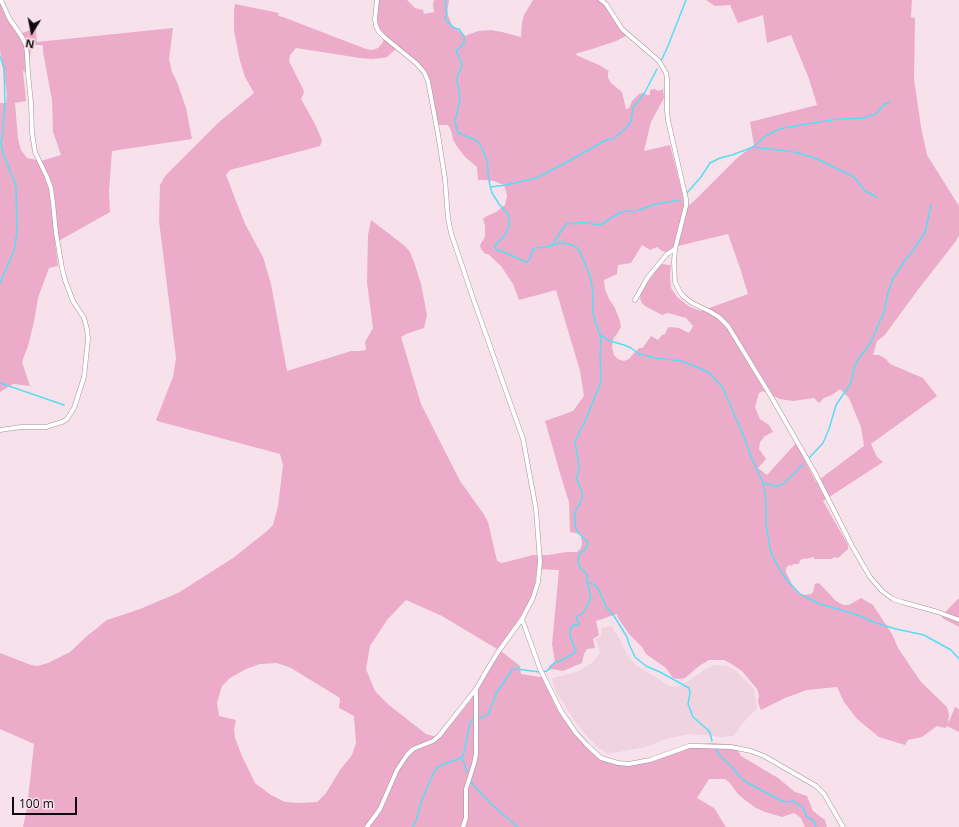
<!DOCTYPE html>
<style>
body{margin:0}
#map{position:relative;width:959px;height:827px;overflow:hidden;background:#f7e2eb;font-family:"Open Sans",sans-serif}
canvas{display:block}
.north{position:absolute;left:12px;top:12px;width:40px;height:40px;-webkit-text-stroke:3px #f7e2eb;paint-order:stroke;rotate:190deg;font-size:11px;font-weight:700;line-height:16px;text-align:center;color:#100a0d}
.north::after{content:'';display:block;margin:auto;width:14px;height:18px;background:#100a0d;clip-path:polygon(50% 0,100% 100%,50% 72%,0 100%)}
.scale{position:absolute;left:12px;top:797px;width:65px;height:18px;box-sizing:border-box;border:2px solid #100a0d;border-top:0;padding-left:5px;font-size:12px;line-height:14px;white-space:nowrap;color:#100a0d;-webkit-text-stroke:3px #f7e2eb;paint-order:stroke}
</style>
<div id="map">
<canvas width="959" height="827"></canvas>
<div class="north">N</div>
<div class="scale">100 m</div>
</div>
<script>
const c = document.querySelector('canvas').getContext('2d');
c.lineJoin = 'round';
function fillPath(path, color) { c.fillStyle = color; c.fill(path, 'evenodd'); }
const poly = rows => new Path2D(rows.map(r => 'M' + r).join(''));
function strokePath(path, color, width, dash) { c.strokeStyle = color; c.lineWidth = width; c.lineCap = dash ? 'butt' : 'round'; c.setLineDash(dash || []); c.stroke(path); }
fillPath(poly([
 [612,626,621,641,628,657,637,666,670,686,678,687,706,669,715,665,727,666,736,671,754,689,757,708,743,723,734,736,723,737,691,734,669,738,645,747,608,754,597,747,585,734,574,720,555,690,552,678,577,672,593,662,600,653,599,647,596,642,596,639,601,636,601,628]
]), '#efd3df');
fillPath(poly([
 [379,0,407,0,415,8,423,10,424,14,434,12,433,4,434,0,449,0,447,13,452,25,458,30,465,36,478,31,491,30,502,32,521,37,522,22,524,15,533,0,602,0,619,28,626,36,616,41,589,50,577,53,576,55,599,65,609,71,608,72,608,78,611,83,622,92,626,109,629,108,632,101,639,94,643,93,644,93,647,95,650,95,650,90,654,89,659,91,663,89,664,98,651,122,644,151,670,145,682,192,684,209,693,202,737,158,754,145,750,122,817,105,809,79,798,52,791,35,767,43,763,15,738,23,730,5,715,6,706,0,912,0,911,17,915,18,914,79,921,127,927,155,959,206,959,235,956,241,917,291,884,336,877,341,873,355,879,355,886,359,890,364,923,378,937,396,871,444,877,457,883,462,823,501,848,545,848,549,838,558,835,557,831,559,814,559,814,557,806,559,806,558,800,560,799,564,794,564,791,566,789,565,786,568,786,572,794,589,800,594,805,595,811,594,813,592,815,584,818,583,821,585,836,601,843,605,849,605,861,598,873,605,892,634,898,648,921,682,947,707,948,710,949,715,948,724,955,707,959,709,959,732,947,726,945,728,937,726,922,737,908,740,905,745,879,737,857,719,844,702,837,687,807,690,785,698,761,710,758,702,759,695,757,689,742,671,730,663,724,660,709,660,699,666,685,678,678,679,673,678,666,668,646,654,642,647,629,634,618,618,617,614,596,621,599,635,593,639,595,648,587,649,584,654,582,663,563,671,552,669,549,670,549,666,555,662,552,644,559,570,537,569,534,590,527,605,517,622,497,649,442,616,406,600,387,620,370,646,366,669,375,691,389,705,426,734,440,738,470,701,501,651,520,666,521,674,546,678,549,691,556,707,580,738,603,758,621,763,655,758,690,745,712,743,737,745,736,747,741,756,778,778,795,792,807,796,813,811,825,820,827,827,805,827,801,818,794,813,782,817,765,812,756,808,745,800,738,794,729,782,725,779,709,779,697,798,714,808,726,827,23,827,27,808,34,744,0,729,0,653,31,665,38,666,48,663,70,652,87,636,107,620,140,609,178,593,233,558,267,531,273,525,278,506,283,465,280,454,157,421,156,420,173,377,176,358,159,221,160,185,165,176,218,123,254,93,245,77,240,61,234,31,234,11,235,4,279,13,278,16,283,17,366,49,372,50,378,48,383,42,385,36,381,32,377,25,376,14],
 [398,47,421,66,430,81,437,125,448,125,451,130,453,139,456,145,465,157,477,167,478,180,484,180,494,181,504,185,507,195,506,201,505,205,496,212,485,217,483,219,485,226,485,235,484,239,481,243,480,246,481,249,485,254,488,254,501,266,513,284,519,300,556,290,580,371,584,396,573,411,545,421,562,480,569,502,570,532,581,534,582,544,581,548,577,552,567,552,548,555,533,555,502,563,497,561,488,522,483,513,460,481,421,404,401,337,406,334,424,328,427,315,421,284,414,262,410,252,405,246,371,220,368,235,367,283,373,328,365,342,366,350,359,351,351,351,287,371,271,284,263,257,245,224,226,175,230,170,320,146,322,140,315,124,301,99,304,93,303,89,289,61,290,55,296,48,360,58,372,59,382,58,387,57],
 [728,234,740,268,748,294,701,311,690,307,677,297,671,288,670,277,671,265,661,264,641,291,640,299,642,303,645,306,662,315,668,313,686,318,693,326,689,333,679,328,669,327,667,329,665,334,662,335,658,340,651,336,644,346,642,348,639,348,634,353,629,359,624,361,618,359,614,355,612,347,613,339,617,334,621,327,620,321,615,308,609,299,605,289,604,280,617,274,618,265,631,263,642,245,650,250,657,247,662,251,673,254,674,247],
 [840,389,849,398,861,427,864,446,816,482,796,443,767,475,758,468,766,459,759,449,760,442,765,436,773,432,769,425,760,419,755,407,759,393,763,391,780,399,793,401,814,398,819,403,824,398,832,395],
 [277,663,291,668,340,698,339,708,354,716,356,743,352,755,340,770,326,793,317,802,299,803,285,802,271,795,255,783,242,756,235,738,234,730,236,720,219,716,217,703,219,696,222,686,230,678,246,669,260,664],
 [0,2,6,17,16,30,22,33,30,30,35,23,37,42,173,28,169,59,172,72,177,82,186,108,192,139,112,151,109,191,110,212,55,243,58,266,49,268,38,298,34,322,28,346,22,362,30,386,13,384,0,392,0,103,6,103,7,94,0,50],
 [33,45,41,45,43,46,43,52,52,100,53,132,61,155,41,161,27,158,21,150,18,139,15,103,26,101,23,71,26,72,29,67,31,47],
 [959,598,959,627,944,619,941,616]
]), '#edabca');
strokePath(poly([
 [0,56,4,68,5,101,3,131,1,143,2,150,11,174,14,180,16,186,17,232,14,251,0,283],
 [661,61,668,46,686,0],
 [753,147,794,152,815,158,854,177,865,191,877,197],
 [490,187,506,185,536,178,567,162,606,140,613,139,618,135,628,126,631,121,633,108,645,92,657,69],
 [686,194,701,177,710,163,720,158,732,155,753,147,766,136,775,131,783,128,813,123,839,119,863,118,875,114,879,111,883,105,890,102],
 [552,245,566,224,570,223,575,224,580,222,600,225,621,212,627,211,634,212,656,204,669,202,679,200],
 [600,335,610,341,624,345,631,348,639,354,656,358,681,361,694,366,708,372,713,377,723,388,741,430,753,461,763,483,766,501,766,524,770,548,772,555,781,572,787,580,799,593,805,597,820,604,855,614,876,623,896,629,924,635,951,650,959,659],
 [0,383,64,405],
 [809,458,823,443,829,429,836,405,851,383,854,369,857,361,871,342,884,312,888,292,894,277,905,260,912,252,925,232,927,224,931,205],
 [763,483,777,486,782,485,803,465],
 [588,582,593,584,597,587,607,608,614,616,627,637,629,644,635,657,646,666,660,672,689,688,690,693,688,704,693,717,708,730,710,733,712,741],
 [715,747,719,755,732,767,741,778,746,782,782,801,787,802,793,801,797,803,803,808,807,817,813,820,816,827],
 [462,757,467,772],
 [470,779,472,783,477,789,490,803,518,827],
 [413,827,416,821,421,802,426,790,434,772,438,767,444,764,456,760,462,757,464,753,470,723,474,719,484,717,488,714,497,692,512,670,516,669,540,672,547,671,555,662,560,661,573,654,576,651,571,639,570,634,570,629,573,625,578,625,579,623,576,619,576,618,579,615,583,614,589,602,591,596,588,587,587,574,580,568,579,565,578,561,579,555,580,553,585,550,586,547,588,545,587,541,579,534,575,526,575,512,582,499,582,492,576,477,579,471,579,468,575,441,585,421,601,382,600,355,601,343,600,335,593,314,593,292,590,276,579,250,576,247,569,244,560,243,546,247,535,248,533,249,530,259,526,262,499,250,496,250,495,246,497,243,505,235,509,225,509,218,508,214,499,204,492,193,489,181,487,161,485,155,479,143,474,139,463,135,458,132,455,122,460,99,457,80,458,73,461,70,462,65,460,59,456,51,457,49,461,47,464,44,464,36,459,29,454,28,445,19,447,13,446,9,445,0]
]), '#57ddf4', 1.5);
const minor = poly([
 [601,0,606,4,622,29,659,61,666,73,667,79,667,111,668,120,686,199,686,206,675,249,674,262,675,282,680,292,683,296,692,303,709,311,719,317,728,326,772,398,815,473,852,546,870,577,882,591,893,599,902,602,938,612,959,620],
 [635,300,648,277,667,254,675,249],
 [0,430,21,427,46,427,62,422,67,419,74,408,76,402,84,377,88,339,87,329,84,318,73,301,65,280,62,268,56,233,53,203,51,188,47,177,35,152,32,133,31,103,28,73,27,55,26,45,22,37,9,18,1,0],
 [522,619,540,669,561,711,576,733,586,744,601,758,618,763,629,764,650,760,689,746,697,746,731,747,751,751,764,756,816,786,824,794,843,827],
 [367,827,380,809,397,770,407,755,413,749,433,741,439,736,476,689,487,670,498,652,522,619,533,598,538,582,540,562,536,509,523,439,474,301,451,233,448,218,445,179,438,134,428,81,424,72,416,63,384,37,379,32,376,26,375,19,377,0],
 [463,827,466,818,466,789,474,764,476,754,476,690]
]);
strokePath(minor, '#a6929b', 5);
strokePath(minor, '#fff', 4);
</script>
